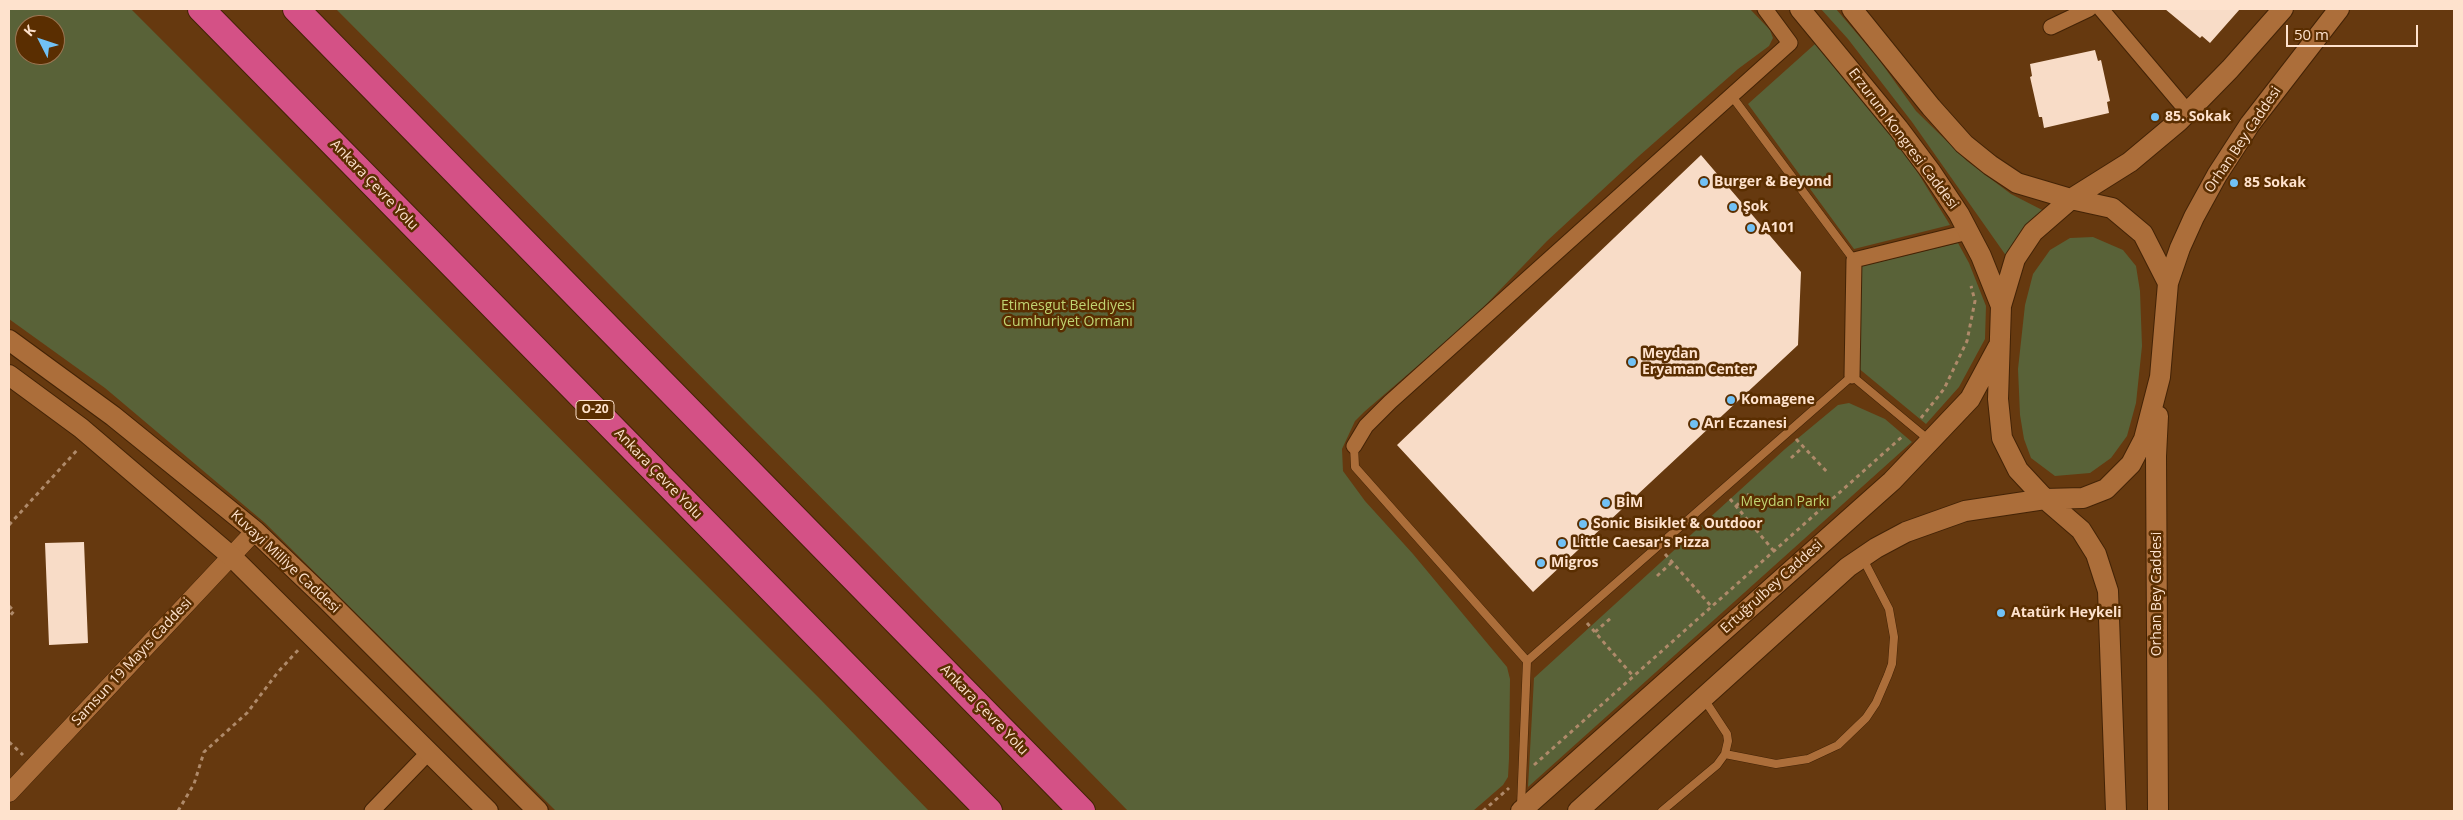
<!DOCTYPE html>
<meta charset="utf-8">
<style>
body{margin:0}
#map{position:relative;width:2463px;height:820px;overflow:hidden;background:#66390f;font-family:"Open Sans",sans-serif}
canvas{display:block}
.frame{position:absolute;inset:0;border:10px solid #fee2cd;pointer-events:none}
.north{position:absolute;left:15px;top:15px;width:50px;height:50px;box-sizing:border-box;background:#5a2e01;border:1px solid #9c7653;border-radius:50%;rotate:311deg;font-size:14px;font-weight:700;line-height:20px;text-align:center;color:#fee2cd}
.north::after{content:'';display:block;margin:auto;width:18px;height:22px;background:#71c1f5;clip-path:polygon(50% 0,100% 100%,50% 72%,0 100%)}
.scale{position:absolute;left:2286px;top:25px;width:132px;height:22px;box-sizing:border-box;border:2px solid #fee2cd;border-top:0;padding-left:6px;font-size:15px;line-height:18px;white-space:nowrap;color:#fee2cd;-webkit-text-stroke:4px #5a2e01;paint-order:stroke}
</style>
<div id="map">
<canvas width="2463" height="820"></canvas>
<div class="frame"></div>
<div class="north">K</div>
<div class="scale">50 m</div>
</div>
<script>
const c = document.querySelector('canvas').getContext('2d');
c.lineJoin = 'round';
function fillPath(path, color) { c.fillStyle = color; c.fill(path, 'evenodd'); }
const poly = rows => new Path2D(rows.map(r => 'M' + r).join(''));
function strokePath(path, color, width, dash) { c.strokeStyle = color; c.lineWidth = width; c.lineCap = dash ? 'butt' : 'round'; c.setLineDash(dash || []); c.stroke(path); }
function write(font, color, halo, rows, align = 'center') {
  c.font = font + ' "Open Sans",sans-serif'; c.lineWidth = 5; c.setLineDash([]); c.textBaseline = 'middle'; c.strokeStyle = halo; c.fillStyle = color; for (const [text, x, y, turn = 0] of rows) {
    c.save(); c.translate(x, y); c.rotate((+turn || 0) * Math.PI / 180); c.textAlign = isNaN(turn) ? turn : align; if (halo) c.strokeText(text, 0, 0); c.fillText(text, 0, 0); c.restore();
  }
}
fillPath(poly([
 [9,9,131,9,821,700,929,811,556,811,265,523,105,388,9,319],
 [25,25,55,25,55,55,25,55],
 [336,9,1750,9,1770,30,1773,38,1769,46,1738,69,1639,156,1547,241,1472,319,1364,412,1355,421,1342,449,1343,471,1365,501,1413,554,1507,667,1510,679,1509,759,1508,777,1503,785,1473,811,1128,811,877,554],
 [1821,9,1836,9,1877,57,1916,111,1967,161,2011,194,2048,213,2007,257,1912,122,1848,39],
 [1815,44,1890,135,1918,173,1950,225,1854,249,1748,104],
 [2093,237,2123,250,2136,266,2140,291,2142,346,2136,403,2127,436,2111,458,2090,473,2055,476,2031,458,2024,439,2020,415,2018,369,2025,305,2033,274,2050,250,2070,238],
 [1958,243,1969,263,1986,306,1985,339,1959,387,1926,424,1857,367,1859,267],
 [1849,403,1885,419,1912,442,1528,787,1534,678,1785,449,1838,405]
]), '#596238');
fillPath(poly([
 [2165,9,2240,9,2210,43,2202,36,2200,38],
 [2095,50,2098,61,2101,60,2110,101,2107,102,2109,113,2044,128,2042,117,2039,117,2030,77,2032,76,2030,64],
 [1701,155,1801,272,1798,345,1533,592,1397,445],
 [84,542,88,643,49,645,45,543]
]), '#f8dcc7');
const service = poly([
 [1731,95,1854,260],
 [1354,446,1355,467,1527,661,1521,806],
 [1527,661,1852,376,1929,440],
 [1725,754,1776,764,1808,759,1838,745,1866,718,1876,703,1888,675,1892,664,1894,637,1889,609,1862,557],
 [1662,811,1717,765,1725,754,1728,741,1727,734,1704,699]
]);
const minor = poly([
 [2101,9,2188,112],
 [2051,27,2089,9],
 [1852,376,1854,260,1968,232],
 [1354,446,1366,426,1390,402,1790,43,1765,9],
 [372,811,429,752]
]);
const tertiary = poly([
 [9,793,255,531]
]);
const secondary = poly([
 [1800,9,1898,128,1931,172,1959,214,1981,256,2001,306],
 [2168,283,2180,248,2194,217,2217,175,2250,124,2339,9],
 [9,340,113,416,255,531,324,597,538,811],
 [9,375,81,428,231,556,488,811],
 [1521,811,1892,481,1970,399,1998,347],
 [1578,811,1848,567,1876,548,1906,532,1965,511,2045,499,2083,498,2106,489,2131,464,2144,439,2160,377,2168,283,2143,234,2112,208,2071,199,2017,183,1990,165,1964,144,1931,107,1852,9],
 [2116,811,2108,591,2096,554,2081,530,2045,499,2018,470,2002,438,1998,399,2001,306,2015,259,2033,232,2071,199,2130,162,2179,121,2230,69,2283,9],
 [2158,811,2156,456,2158,416]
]);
const motorway = poly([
 [201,9,989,811],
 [296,9,1082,811]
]);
strokePath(service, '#432306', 9);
strokePath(minor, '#432306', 17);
strokePath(tertiary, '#432306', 19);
strokePath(secondary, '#432306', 22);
strokePath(motorway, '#432306', 28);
strokePath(poly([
 [1921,418,1944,389,1967,341,1975,301,1971,286],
 [1796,439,1828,473],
 [1791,458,1803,447],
 [1730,499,1773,550],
 [1736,506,1749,494],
 [9,525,79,448],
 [1665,554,1711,606],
 [1657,576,1672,562],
 [9,606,14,611,9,617],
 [1587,623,1633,676],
 [1595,632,1612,617],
 [9,742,23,755],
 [1534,765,1904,435],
 [178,811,194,784,204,752,247,713,278,672,300,648],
 [1483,811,1509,788]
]), '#af8a6a', 3, [4, 4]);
strokePath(service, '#ac6e3a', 8);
strokePath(minor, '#ac6e3a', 15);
strokePath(tertiary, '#ac6e3a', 18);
strokePath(secondary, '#ac6e3a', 20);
strokePath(motorway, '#d45186', 26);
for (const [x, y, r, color] of [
 [2155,117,5,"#71c1f5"],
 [1704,182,5,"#71c1f5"],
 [2234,183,5,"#71c1f5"],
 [1733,207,5,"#71c1f5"],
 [1751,228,5,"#71c1f5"],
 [1632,362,5,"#71c1f5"],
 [1731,400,5,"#71c1f5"],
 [1694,424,5,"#71c1f5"],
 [1606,503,5,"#71c1f5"],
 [1583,524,5,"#71c1f5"],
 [1562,543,5,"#71c1f5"],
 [1541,563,5,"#71c1f5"],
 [2001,613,5,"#71c1f5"]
]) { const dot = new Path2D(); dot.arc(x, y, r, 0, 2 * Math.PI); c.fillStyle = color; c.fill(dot); strokePath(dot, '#5a2e01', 2); }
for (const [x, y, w] of [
 [595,410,38]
]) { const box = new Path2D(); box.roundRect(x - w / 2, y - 9.5, w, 19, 4); c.fillStyle = '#5a2e01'; c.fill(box); strokePath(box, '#fee2cd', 1); }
write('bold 12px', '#fee2cd', null, [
 ["O-20",595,410]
]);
write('bold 14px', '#fee2cd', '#5a2e01', [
 ["85. Sokak",2165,117],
 ["Burger & Beyond",1714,182],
 ["85 Sokak",2244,183],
 ["Şok",1743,207],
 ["A101",1761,228],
 ["Meydan",1642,354],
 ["Eryaman Center",1642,370],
 ["Komagene",1741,400],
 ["Arı Eczanesi",1704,424],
 ["BİM",1616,503],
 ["Sonic Bisiklet & Outdoor",1593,524],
 ["Little Caesar's Pizza",1572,543],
 ["Migros",1551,563],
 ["Atatürk Heykeli",2011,613]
], 'left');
write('14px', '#fee2cd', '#5a2e01', [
 ["Erzurum Kongresi Caddesi",1903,139,53],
 ["Orhan Bey Caddesi",2243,140,-56],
 ["Ankara Çevre Yolu",374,185,46],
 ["Ankara Çevre Yolu",658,474,46],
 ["Kuvayi Milliye Caddesi",285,562,43],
 ["Ertuğrulbey Caddesi",1772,587,-42],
 ["Orhan Bey Caddesi",2157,594,-90],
 ["Samsun 19 Mayıs Caddesi",132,662,-47],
 ["Ankara Çevre Yolu",984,710,46]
]);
write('14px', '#c0d472', '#5a2e01', [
 ["Etimesgut Belediyesi",1068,306],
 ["Cumhuriyet Ormanı",1068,322],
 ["Meydan Parkı",1785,502]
]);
</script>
